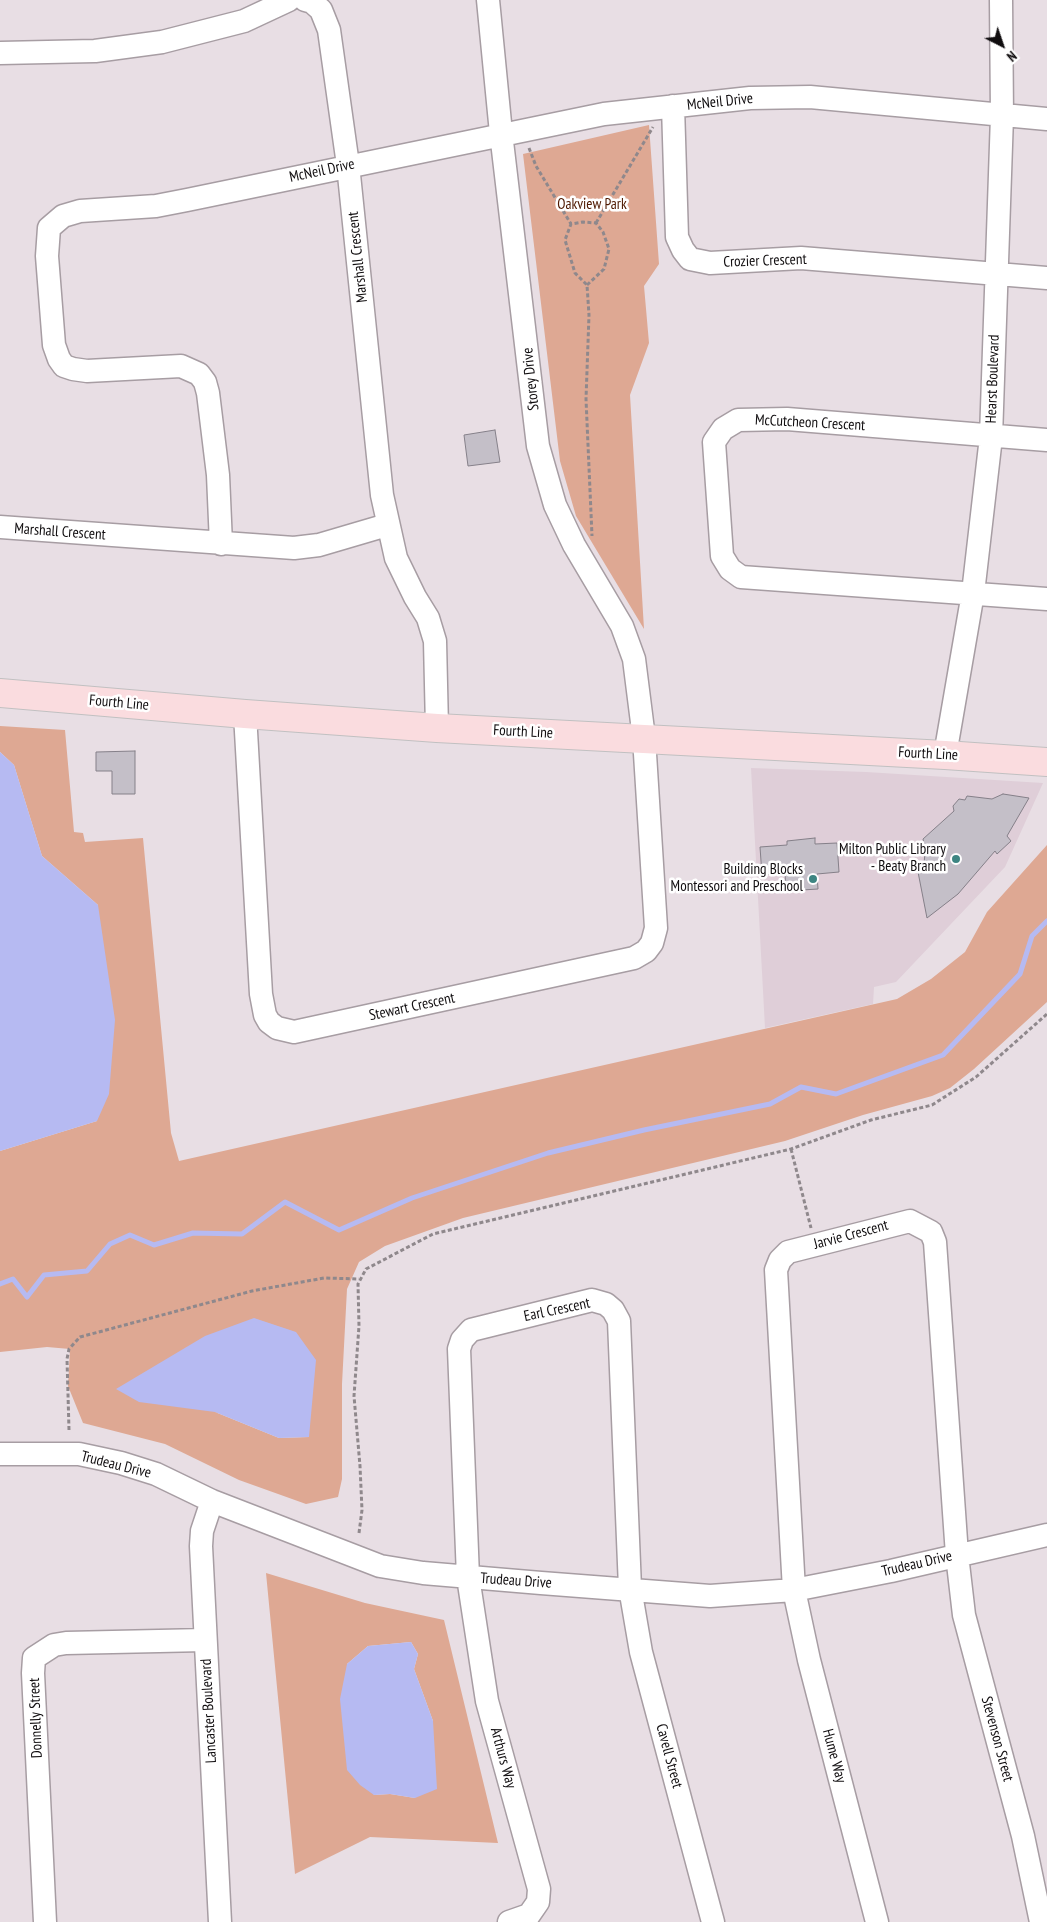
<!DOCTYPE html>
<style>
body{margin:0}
#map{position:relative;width:1047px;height:1922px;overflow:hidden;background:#e8dee4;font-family:"PT Sans Narrow",sans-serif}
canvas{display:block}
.north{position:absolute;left:977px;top:20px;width:50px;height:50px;-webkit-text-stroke:4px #fff;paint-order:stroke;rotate:139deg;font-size:14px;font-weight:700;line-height:20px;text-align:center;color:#100d0f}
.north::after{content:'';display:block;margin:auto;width:18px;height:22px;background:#100d0f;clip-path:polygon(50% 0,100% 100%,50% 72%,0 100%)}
</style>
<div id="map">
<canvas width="1047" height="1922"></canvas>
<div class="north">N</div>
</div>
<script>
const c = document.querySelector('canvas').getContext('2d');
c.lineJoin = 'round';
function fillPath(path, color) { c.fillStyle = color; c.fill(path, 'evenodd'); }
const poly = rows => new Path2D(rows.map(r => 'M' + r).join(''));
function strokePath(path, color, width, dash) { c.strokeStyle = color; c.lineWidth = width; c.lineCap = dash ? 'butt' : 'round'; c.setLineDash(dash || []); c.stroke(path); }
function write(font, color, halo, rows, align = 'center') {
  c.font = font + ' "PT Sans Narrow",sans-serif'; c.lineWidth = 5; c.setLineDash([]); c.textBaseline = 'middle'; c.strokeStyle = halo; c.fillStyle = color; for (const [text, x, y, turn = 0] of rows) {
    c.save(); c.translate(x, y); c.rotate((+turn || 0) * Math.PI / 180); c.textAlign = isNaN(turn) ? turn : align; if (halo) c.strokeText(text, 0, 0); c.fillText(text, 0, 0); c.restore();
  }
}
fillPath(poly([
 [751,768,866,772,1043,783,1005,867,896,982,874,987,873,1004,765,1028]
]), '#dfced8');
fillPath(poly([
 [649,125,659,264,644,286,649,343,630,395,644,629,576,516,560,461,523,154],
 [0,726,65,730,74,832,83,833,85,842,143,838,171,1133,179,1161,897,999,931,979,965,952,987,912,1047,845,1047,1002,974,1069,950,1088,932,1096,863,1115,785,1141,463,1218,385,1246,359,1262,347,1289,342,1384,342,1479,338,1497,306,1504,239,1480,165,1444,83,1423,68,1386,70,1349,47,1347,0,1352,0,1151,97,1121,98,905,42,856,14,765,0,752],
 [215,1412,309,1437,279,1438],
 [266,1573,365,1603,444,1620,498,1843,370,1837,295,1874],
 [411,1642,418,1654,414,1669,433,1721,415,1798,390,1794,374,1795,347,1664,368,1646]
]), '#dea893');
fillPath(poly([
 [0,752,14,765,42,856,98,905,115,1020,109,1094,97,1121,0,1151],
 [254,1318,296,1332,316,1360,309,1437,279,1438,215,1412,139,1402,116,1389,205,1336],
 [411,1642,418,1654,414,1669,433,1721,437,1789,415,1798,390,1794,374,1795,360,1785,347,1770,340,1699,347,1664,368,1646]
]), '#b6baf2');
strokePath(poly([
 [0,1284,13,1279,27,1297,44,1275,87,1271,110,1244,130,1235,154,1245,193,1233,242,1234,285,1202,339,1230,412,1198,548,1153,644,1130,770,1104,801,1087,836,1094,943,1055,1020,974,1032,936,1047,921]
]), '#b6baf2', 5);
const building = poly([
 [495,430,500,462,468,466,464,435,495,430],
 [135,751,135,794,112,794,112,771,96,771,96,752,135,751],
 [1003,794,1029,798,1007,836,1011,841,997,854,995,851,958,894,927,918,918,872,924,865,925,851,923,839,954,811,953,806,959,799,965,800,967,796,992,799,1003,794],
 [815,838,815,844,837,843,839,872,817,874,818,889,786,891,785,873,762,875,760,847,787,845,787,841,815,838]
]);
fillPath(building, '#c4bfc8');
strokePath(building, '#858089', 1);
const minor = poly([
 [305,0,312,2,321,10,329,30,348,165,382,495,396,558,415,597,428,618,435,641,437,728],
 [0,53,95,51,162,42,244,21,289,0],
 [673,106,677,237,683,250,690,259,710,263,801,258,1047,278],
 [1047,440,787,419,738,420,723,429,714,442,722,556,730,569,741,577,1047,599],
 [0,527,294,548,319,545,387,525],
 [221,544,218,475,208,393,205,382,199,374,181,366,87,371,73,369,64,366,59,359,54,345,47,256,49,228,63,216,80,211,156,206,187,200,604,114,750,98,810,97,1047,119],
 [245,714,261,994,265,1015,269,1022,277,1028,294,1032,634,958,646,951,652,943,656,928,644,738,634,659,622,626,574,545,555,505,538,446,501,133,488,0],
 [945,755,973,593,991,437,1002,116,1001,0],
 [0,1454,79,1454,121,1463,156,1474,212,1501,380,1566,423,1573,541,1583,710,1596,794,1590,891,1571,1047,1535],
 [212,1501,202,1531,201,1546,220,1922],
 [45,1922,33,1673,34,1658,54,1645,66,1643,205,1640],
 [509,1922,529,1915,538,1902,539,1889,487,1701,468,1577,459,1349,462,1340,471,1330,592,1300,606,1304,613,1310,619,1321,630,1588,641,1652,713,1922],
 [877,1922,809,1660,794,1590,776,1270,780,1260,788,1252,910,1221,931,1232,935,1242,957,1555,964,1615,1023,1836,1041,1922]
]);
const major = poly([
 [0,693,245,714,437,728,945,755,1047,762]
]);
strokePath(minor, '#a79da3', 25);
strokePath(major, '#c1c0c1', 30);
strokePath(poly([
 [529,148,536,166,571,224],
 [596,223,653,127],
 [587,285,604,269,609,249,603,232,596,223,583,222,571,224,565,240,575,273,587,285,589,315,586,399,592,536],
 [791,1149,811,1228],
 [69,1430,67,1359,69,1349,80,1337,252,1291,324,1278,359,1279],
 [359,1533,362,1510,360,1466,354,1396,359,1326,358,1284,366,1269,433,1234,791,1149,871,1120,932,1105,976,1077,1047,1014]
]), '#8f888c', 3, [4, 2.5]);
strokePath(minor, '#fff', 22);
strokePath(major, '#fadcdf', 28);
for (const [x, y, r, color] of [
 [956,859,5,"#3d8582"],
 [813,879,5,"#3d8582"]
]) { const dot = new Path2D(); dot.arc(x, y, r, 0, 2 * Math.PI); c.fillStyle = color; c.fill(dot); strokePath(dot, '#fff', 2); }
write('15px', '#100d0f', '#fff', [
 ["McNeil Drive",720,102,-6],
 ["McNeil Drive",322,171,-12],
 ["Marshall Crescent",358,257,-96],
 ["Crozier Crescent",765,261,-2],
 ["Storey Drive",531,379,-96],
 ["Hearst Boulevard",993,379,-88],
 ["McCutcheon Crescent",810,423,3],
 ["Marshall Crescent",60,532,4],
 ["Fourth Line",119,703,5],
 ["Fourth Line",523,732,3],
 ["Fourth Line",928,754,3],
 ["Stewart Crescent",412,1007,-12],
 ["Jarvie Crescent",851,1235,-15],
 ["Earl Crescent",557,1310,-12],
 ["Trudeau Drive",116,1465,14],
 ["Trudeau Drive",917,1564,-13],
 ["Trudeau Drive",516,1581,4],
 ["Lancaster Boulevard",209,1711,-93],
 ["Donnelly Street",36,1718,-92],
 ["Stevenson Street",997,1739,75],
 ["Cavell Street",669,1756,75],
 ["Hume Way",834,1756,75],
 ["Arthurs Way",503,1758,75]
]);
write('15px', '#4f1901', '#fff', [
 ["Oakview Park",592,205]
]);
write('15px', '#100d0f', '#fff', [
 ["Milton Public Library",946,850],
 ["- Beaty Branch",946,867],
 ["Building Blocks",803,870],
 ["Montessori and Preschool",803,887]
], 'right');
</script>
